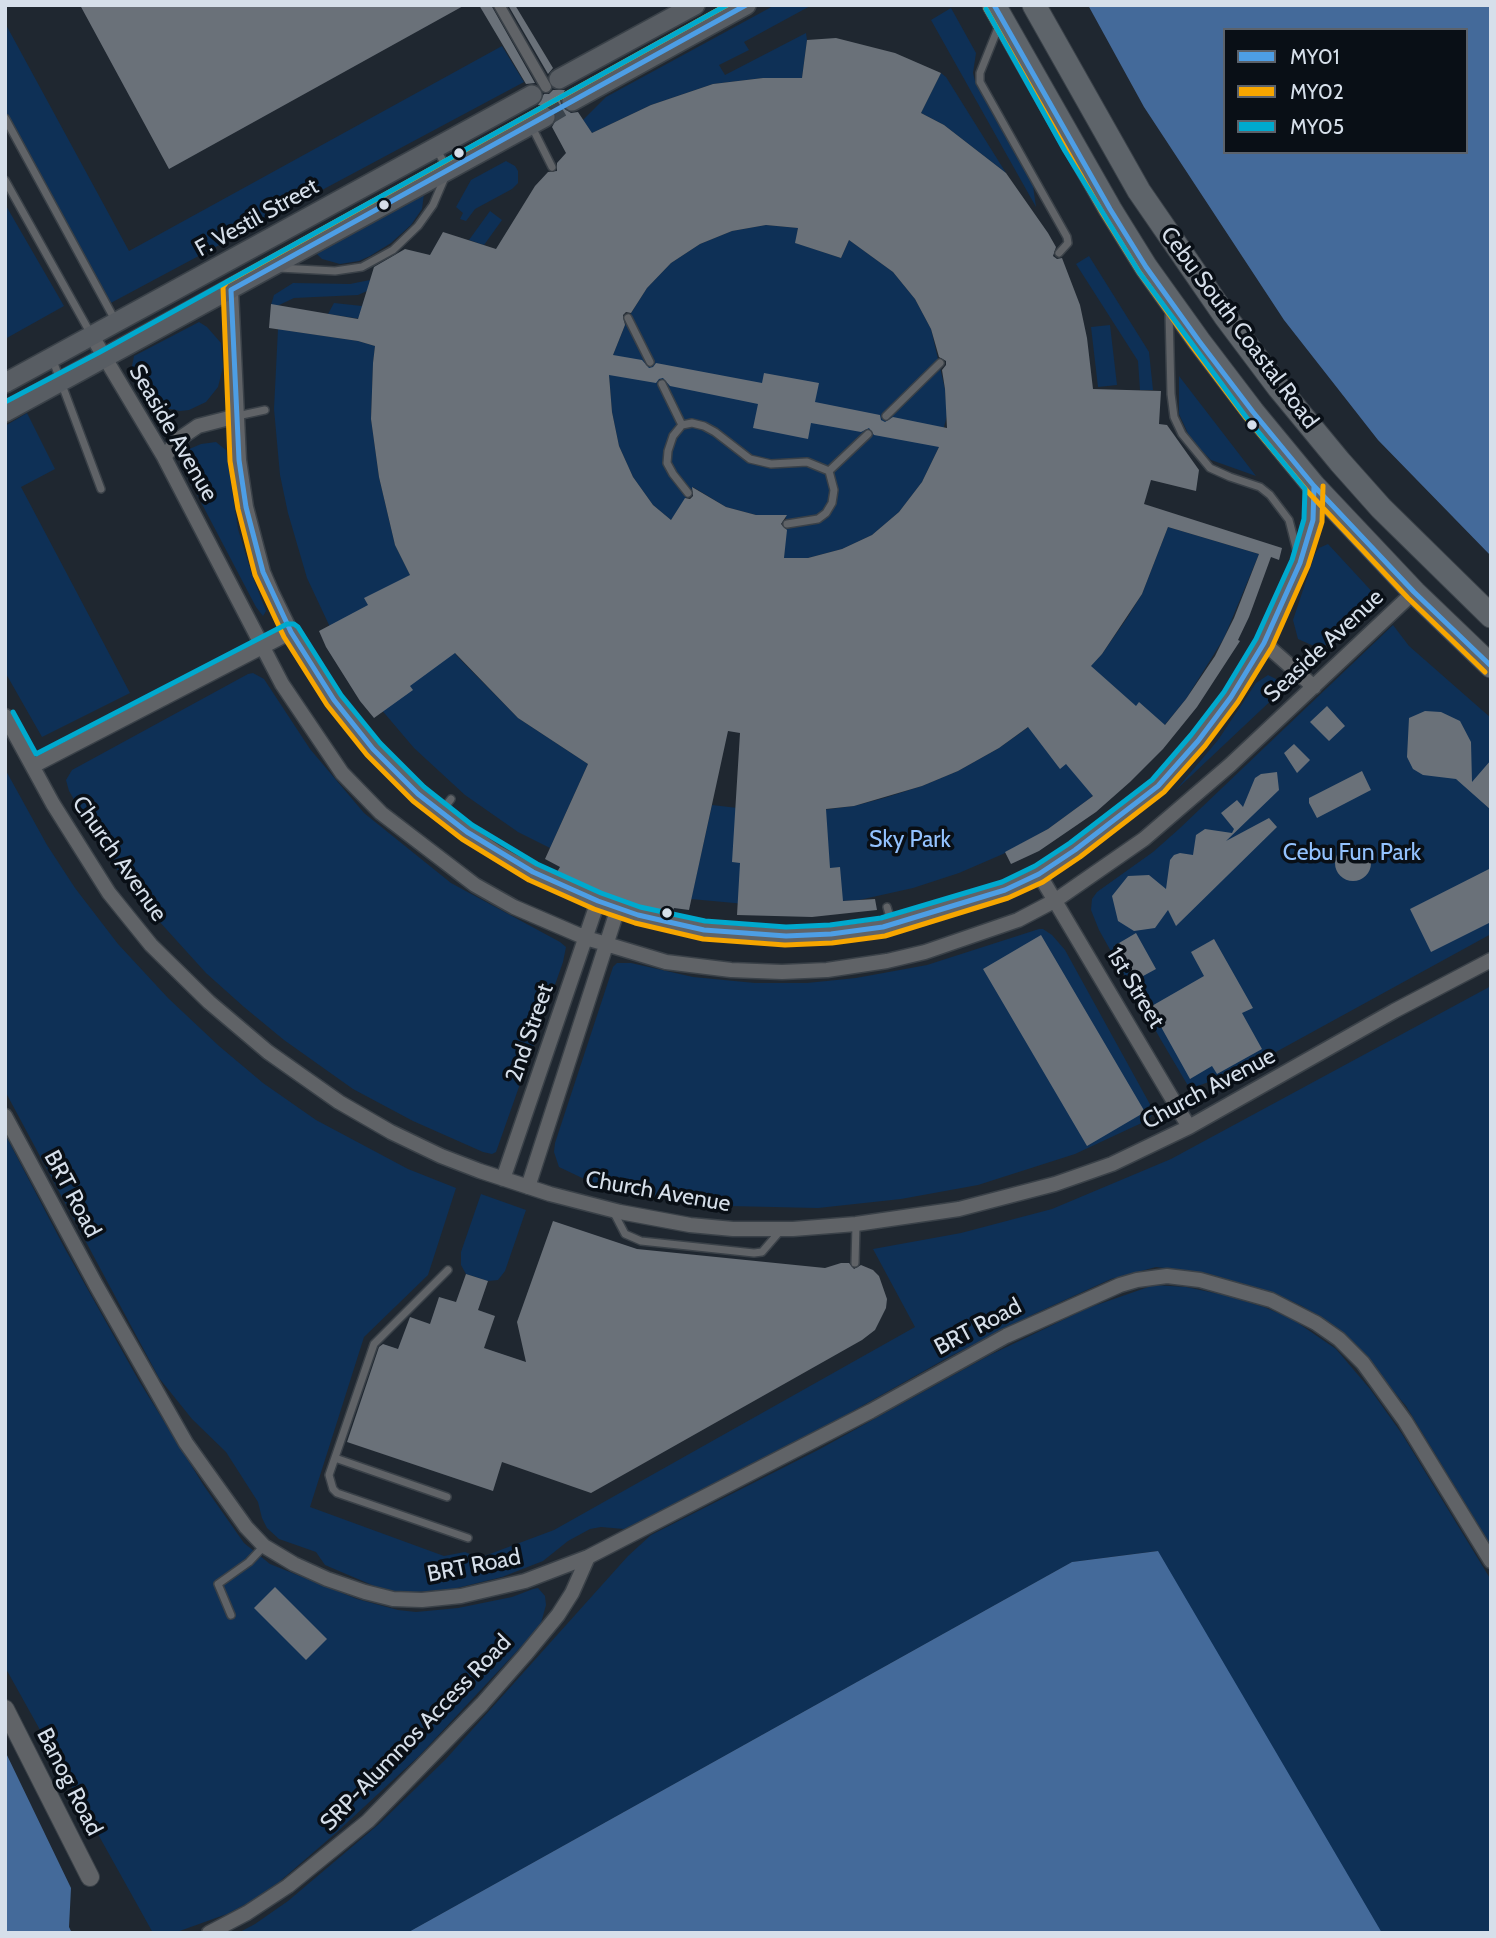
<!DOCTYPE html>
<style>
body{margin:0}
#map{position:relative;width:1496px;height:1938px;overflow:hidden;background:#1f2730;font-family:Cabin,sans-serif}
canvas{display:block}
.frame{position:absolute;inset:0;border:7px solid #d6dfea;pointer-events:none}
.legend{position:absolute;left:1223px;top:28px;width:245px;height:126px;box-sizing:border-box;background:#090f16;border:2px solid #5b626b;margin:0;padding:9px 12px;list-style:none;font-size:21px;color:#d6dfea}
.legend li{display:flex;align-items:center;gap:14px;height:35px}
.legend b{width:35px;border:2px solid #5b626b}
</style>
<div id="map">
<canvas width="1496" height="1938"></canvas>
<div class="frame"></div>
<ul class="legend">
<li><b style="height:9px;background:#4d9ee5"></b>MY01</li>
<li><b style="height:9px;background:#f7a600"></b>MY02</li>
<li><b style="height:9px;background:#00a9ce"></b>MY05</li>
</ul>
</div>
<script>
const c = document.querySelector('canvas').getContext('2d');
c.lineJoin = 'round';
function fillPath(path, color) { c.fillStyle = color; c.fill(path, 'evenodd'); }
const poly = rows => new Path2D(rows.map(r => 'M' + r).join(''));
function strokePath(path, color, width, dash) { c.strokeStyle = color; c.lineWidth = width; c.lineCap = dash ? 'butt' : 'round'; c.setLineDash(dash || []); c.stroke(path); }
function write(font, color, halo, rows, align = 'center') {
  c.font = font + ' Cabin,sans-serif'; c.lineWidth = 7; c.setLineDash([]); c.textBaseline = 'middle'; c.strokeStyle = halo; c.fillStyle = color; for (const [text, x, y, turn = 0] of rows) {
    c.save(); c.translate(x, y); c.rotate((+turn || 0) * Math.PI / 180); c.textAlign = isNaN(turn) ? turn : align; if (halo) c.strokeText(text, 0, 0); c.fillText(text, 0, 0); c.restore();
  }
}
fillPath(poly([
 [775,5,812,5,744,42,749,50,719,65,725,75,806,33,807,40,802,78,763,78,713,84,651,105,592,133,583,120,606,97],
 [951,8,976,53,973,73,975,81,1025,168,1033,186,1036,207,931,20],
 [5,23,129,251,502,46,524,82,107,305,5,118],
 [941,73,946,77,1006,173,944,125,921,113],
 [506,161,515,166,518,171,518,183,512,189,475,209,466,221,460,219,463,213,456,207,471,180],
 [424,194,422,209,411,225,391,243,370,256,359,261,340,264,322,259,316,253],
 [5,204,64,306,5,339],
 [490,211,502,220,484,245,469,240],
 [766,225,798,228,796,243,841,258,849,240,893,272,915,299,931,329,945,389,947,415,939,447,922,482,899,512,872,535,842,549,808,558,784,558,786,515,756,515,726,507,693,487,671,520,653,505,633,477,619,446,612,412,609,375,613,355,628,318,647,288,671,263,700,244,732,231],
 [1089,256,1149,352,1153,390,1140,390,1138,361,1076,264],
 [370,280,367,291,358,295,294,298,277,306,271,305,274,295,293,283,350,284],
 [365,298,406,326,328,314,334,303,362,306],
 [199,322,207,327,221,343,223,367,218,387,206,402,189,410,180,411,156,406,148,401,135,385,131,371,134,356],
 [1110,325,1117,385,1098,387,1091,327],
 [278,329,358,341,375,346,373,363,371,419,379,477,395,545,425,605,457,656,518,718,588,764,550,848,518,832,465,795,414,748,369,695,337,642,307,578,288,513,280,475,274,409],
 [1179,376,1256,476,1211,460,1191,440,1179,414],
 [27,413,55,469,21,487,130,693,42,737,5,672,5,426],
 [216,442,226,450,238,529,252,575,266,611,263,616,256,607,182,466,182,461,187,450,201,444],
 [1168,527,1259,554,1224,638,1186,699,1154,738,1089,799,1048,829,1003,854,959,873,913,888,859,900,756,905,691,899,712,805,772,812,822,810,854,806,884,798,922,786,958,771,999,748,1037,721,1102,654,1127,618,1142,594],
 [1328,544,1377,597,1371,606,1330,644,1316,647,1298,639,1293,620,1315,554,1319,548],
 [1393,625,1409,646,1491,718,1491,934,1223,1081,1220,1078,1192,1088,1187,1084,1161,1040,1099,930,1091,910,1092,899,1097,892,1153,852,1179,829],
 [253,673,264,679,310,749,364,813,451,883,560,942,566,947,563,962,496,1152,492,1154,483,1152,413,1121,353,1089,284,1040,244,1007,206,973,148,909,112,863,69,791,66,780,72,770,248,674],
 [1268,675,1280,681,1282,687,1279,693,1175,791,1218,740,1256,683],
 [5,769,47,845,75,888,118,944,168,998,219,1046,263,1083,316,1120,408,1169,456,1188,428,1275,364,1337,310,1507,444,1556,465,1552,479,1558,554,1530,915,1327,873,1249,961,1233,1052,1209,1171,1159,1491,986,1491,1546,1406,1406,1354,1344,1329,1323,1302,1306,1271,1292,1206,1273,1156,1267,1111,1279,1034,1314,947,1358,807,1437,668,1509,624,1529,601,1527,590,1529,568,1541,543,1561,502,1577,453,1589,403,1593,379,1588,325,1565,316,1552,279,1539,267,1528,262,1518,258,1502,226,1452,192,1419,159,1378,5,1091],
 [1039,929,1043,929,1052,935,1065,950,1152,1108,1152,1115,1148,1120,1075,1154,978,1185,901,1199,818,1208,728,1206,659,1198,597,1185,559,1167,554,1152,555,1143,613,967,617,963,631,963,693,977,755,983,807,983,856,978,927,965],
 [5,1134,64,1247,139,1381,204,1486,244,1543,270,1564,357,1599,398,1610,416,1612,458,1608,512,1597,533,1589,538,1588,545,1596,546,1605,541,1623,531,1636,419,1756,337,1832,279,1882,248,1903,227,1914,174,1933,153,1933,5,1667],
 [481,1194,526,1210,505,1271,498,1280,488,1281,466,1274,461,1265,461,1252],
 [1154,1285,1186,1287,1224,1295,1264,1307,1292,1319,1336,1349,1370,1389,1402,1434,1491,1580,1491,1933,1371,1933,1157,1551,1072,1562,407,1933,238,1933,255,1924,288,1901,379,1824,445,1760,628,1556,651,1535,820,1449,990,1355,1088,1308]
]), '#0e3056');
fillPath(poly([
 [1088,5,1491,5,1491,556,1378,440,1284,320,1144,107],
 [1225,30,1466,30,1466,152,1225,152],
 [1158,1551,1382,1933,407,1933,1072,1562],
 [5,1751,71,1888,69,1927,72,1933,8,1933,5,1928]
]), '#446a9a');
fillPath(poly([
 [80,5,465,5,169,169],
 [479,5,491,5,535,83,526,84],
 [508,5,515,5,553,68,548,74],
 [836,38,895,53,941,73,921,113,944,125,1006,173,1048,233,1056,247,1053,256,1057,259,1062,258,1080,305,1087,338,1093,389,1161,391,1159,424,1167,425,1199,470,1196,491,1151,480,1144,504,1282,548,1279,560,1271,557,1249,617,1238,640,1240,641,1197,707,1163,749,1130,782,1096,812,1039,851,1011,864,1005,852,1048,829,1093,796,1066,764,1060,769,1028,727,999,748,958,771,922,786,854,806,826,809,830,868,840,867,843,901,875,899,877,910,812,917,737,915,740,863,732,862,740,733,728,731,689,910,674,908,672,913,641,906,602,892,557,872,560,867,545,859,588,764,518,718,455,653,410,686,413,690,374,718,360,701,326,647,319,631,368,605,364,598,410,575,395,545,379,477,371,419,373,363,375,346,358,341,269,328,271,304,358,319,374,267,405,249,430,255,443,232,496,249,535,186,548,172,557,171,557,163,566,153,552,127,557,118,555,111,551,106,538,105,544,94,549,94,553,90,565,90,560,100,562,107,571,113,578,112,592,133,651,105,713,84,763,78,802,78,807,40],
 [766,225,798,228,795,243,841,258,849,240,893,272,915,299,931,329,939,357,946,361,946,365,942,370,945,389,947,428,893,417,885,422,881,420,880,415,815,402,819,383,764,373,762,383,656,363,653,367,649,368,642,360,613,355,625,325,623,315,626,312,631,313,647,288,671,263,700,244,732,231],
 [609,375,656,383,659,379,663,378,670,386,758,404,753,428,808,439,811,423,861,432,869,428,874,435,939,447,922,482,899,512,872,535,842,549,808,558,784,558,787,530,781,524,787,515,756,515,726,507,692,487,693,496,690,499,685,498,671,520,653,505,633,477,619,446,612,412],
 [1168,527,1259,554,1234,618,1215,656,1186,699,1165,725,1139,702,1136,706,1091,666,1102,654,1142,594],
 [1327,706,1345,726,1329,741,1310,722],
 [1425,711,1441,712,1460,721,1471,742,1472,782,1491,760,1491,810,1456,779,1423,775,1413,769,1407,757,1409,718],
 [1294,744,1310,760,1297,773,1284,753],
 [1362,771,1371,790,1317,818,1309,803,1309,798],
 [1277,772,1279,790,1226,841,1269,818,1277,827,1176,926,1168,910,1155,928,1134,931,1118,921,1112,896,1128,876,1149,875,1166,889,1170,860,1174,855,1180,853,1193,855,1196,835,1205,829,1232,833,1234,829,1221,813,1237,800,1243,807,1255,778,1261,774],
 '1335 863a18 18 0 1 1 36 0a18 18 0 1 1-36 0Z',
 [1491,868,1491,922,1431,952,1410,909],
 [1136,933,1156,969,1134,981,1114,946],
 [1041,935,1145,1112,1087,1146,983,969],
 [1214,939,1253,1008,1242,1013,1262,1049,1217,1074,1212,1066,1190,1079,1150,1007,1204,976,1191,952],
 [553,1221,637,1249,825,1268,841,1263,849,1263,854,1269,861,1265,873,1270,879,1276,887,1299,886,1308,875,1330,862,1340,591,1493,502,1462,493,1491,347,1442,379,1347,383,1344,398,1349,410,1317,430,1324,439,1297,456,1302,466,1274,488,1281,478,1310,495,1316,484,1348,526,1362,517,1322],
 [275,1587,327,1639,306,1660,254,1608]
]), '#6a7179');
strokePath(poly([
 [545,117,572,101]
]), '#3a434c', 19, [19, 10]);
const service = poly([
 [1000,23,980,73,980,82,1067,237,1068,243,1059,253],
 [5,118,115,320],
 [532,127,552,167],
 [5,180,92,336],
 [279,268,335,271,362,267,393,250,418,226,433,205,448,170,437,150],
 [1169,312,1171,394,1174,417,1182,434,1210,468,1230,477,1260,487,1270,495,1289,520,1299,559],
 [628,318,650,362],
 [52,358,101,489],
 [662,384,682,425],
 [237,416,265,410],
 [886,416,940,363],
 [829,471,868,434],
 [688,493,673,474,667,463,668,451,673,436,682,425,692,423,704,426,715,432,750,459,771,464,807,462,829,471,834,490,832,503,826,513,818,519,787,524],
 [441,812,451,799],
 [887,907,892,924],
 [613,1211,625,1234,641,1241,754,1253,762,1252,781,1230],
 [855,1263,856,1225],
 [448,1270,374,1344,329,1475,333,1489,337,1493,468,1538],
 [335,1458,447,1497],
 [231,1615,218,1584,249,1562,264,1546]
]);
const pedestrian = poly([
 [499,5,546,87]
]);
const minor = poly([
 [231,290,239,460,246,507,263,572,272,593,291,632,334,700,373,749,418,794,467,832,498,853,533,872,598,901,638,915,704,930,786,936,831,934,883,927,1005,890,1039,874,1075,850,1158,786,1198,741,1231,697,1264,643,1300,563,1313,520,1314,486],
 [92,336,164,457,282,684,342,773,381,813,475,885,514,907,586,938,666,962,731,970,782,972,827,970,887,961,925,952,1018,920,1056,900,1144,839,1230,765,1414,592],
 [164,457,179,439,198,426,237,416],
 [1264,643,1314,687],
 [5,716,53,804,109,893,151,945,209,1002,268,1052,339,1102,391,1132,441,1156,480,1171,550,1194,620,1212,690,1225,733,1229,793,1229,856,1224,959,1209,1055,1184,1112,1164,1189,1127,1394,1011,1491,960],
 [33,766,291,632],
 [1039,874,1189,1127],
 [5,1116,96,1285,186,1443,246,1527,264,1546,294,1564,327,1579,365,1592,393,1599,422,1600,461,1596,525,1581,588,1557,871,1411,1006,1336,1120,1285,1137,1280,1167,1276,1200,1280,1271,1300,1316,1323,1339,1339,1363,1363,1405,1421,1491,1561],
 [503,1179,598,901],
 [528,1187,618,908],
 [209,1933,247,1913,288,1886,368,1821,482,1704,525,1655,558,1615,572,1593,588,1557]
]);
const tertiary = poly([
 [5,1709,90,1877]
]);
const secondary = poly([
 [559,79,695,5],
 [572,101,746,5],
 [5,383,532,95],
 [5,412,545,117]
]);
const trunk = poly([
 [994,5,1110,209,1146,267,1199,341,1253,412,1314,486,1414,592,1491,666],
 [1034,5,1139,191,1225,316,1279,388,1340,462,1381,508,1491,616]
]);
strokePath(service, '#3a4148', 10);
strokePath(pedestrian, '#3a4148', 13);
strokePath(minor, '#3a4148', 17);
strokePath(tertiary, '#3a4148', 20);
strokePath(secondary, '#3a4148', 22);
strokePath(trunk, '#3a4148', 25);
strokePath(service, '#606367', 7);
strokePath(pedestrian, '#606367', 10);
strokePath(minor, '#606367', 14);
strokePath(tertiary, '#606367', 18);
strokePath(secondary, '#585d63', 19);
strokePath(trunk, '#5e646a', 23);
strokePath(poly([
 [746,5,231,290,239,460,246,507,263,572,291,632,334,700,373,749,418,794,467,832,533,872,598,901,638,915,704,930,786,936,831,934,883,927,1005,890,1039,874,1075,850,1158,786,1198,741,1231,697,1264,643,1300,563,1313,520,1314,486],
 [994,5,1110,209,1146,267,1199,341,1253,412,1314,486,1414,592,1491,666]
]), '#4d9ee5', 5);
strokePath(poly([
 [727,5,227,282,223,287,230,461,238,509,255,575,284,637,327,705,367,755,413,801,462,839,529,880,594,909,635,923,703,939,785,945,832,943,885,936,1008,898,1043,882,1080,857,1164,792,1205,746,1238,702,1272,647,1308,566,1322,522,1323,486],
 [986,9,1103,214,1139,272,1192,346,1246,418,1308,492,1408,598,1485,672]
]), '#f7a600', 5);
strokePath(poly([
 [5,402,100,352,727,5],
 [13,712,36,754,287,624,294,624,298,627,341,695,380,743,424,787,472,825,537,864,601,893,640,907,705,921,786,927,830,925,881,918,1002,882,1035,866,1070,843,1152,780,1191,735,1224,692,1256,639,1292,560,1304,519,1305,489,1246,417,1139,272,1065,151,986,9]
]), '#00a9ce', 5);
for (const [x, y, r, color] of [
 [459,153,6,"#d6dfea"],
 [384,205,6,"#d6dfea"],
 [1252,425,6,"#d6dfea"],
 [667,913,6,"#d6dfea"]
]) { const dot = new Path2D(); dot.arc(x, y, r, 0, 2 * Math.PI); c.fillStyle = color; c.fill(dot); strokePath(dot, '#090f16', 2.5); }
write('23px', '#d6dfea', '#090f16', [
 ["F. Vestil Street",257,218,-29],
 ["Cebu South Coastal Road",1239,328,53],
 ["Seaside Avenue",173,433,60],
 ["Seaside Avenue",1324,646,-43],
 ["Church Avenue",119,859,55],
 ["1st Street",1135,988,59],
 ["2nd Street",530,1033,-71],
 ["Church Avenue",1209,1089,-28],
 ["Church Avenue",658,1192,10],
 ["BRT Road",72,1194,62],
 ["BRT Road",978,1327,-28],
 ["BRT Road",474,1566,-11],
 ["SRP-Alumnos Access Road",416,1733,-46],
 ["Banog Road",69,1782,63]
]);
write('23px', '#93c2fe', '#090f16', [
 ["Sky Park",910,840],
 ["Cebu Fun Park",1352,853]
]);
</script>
